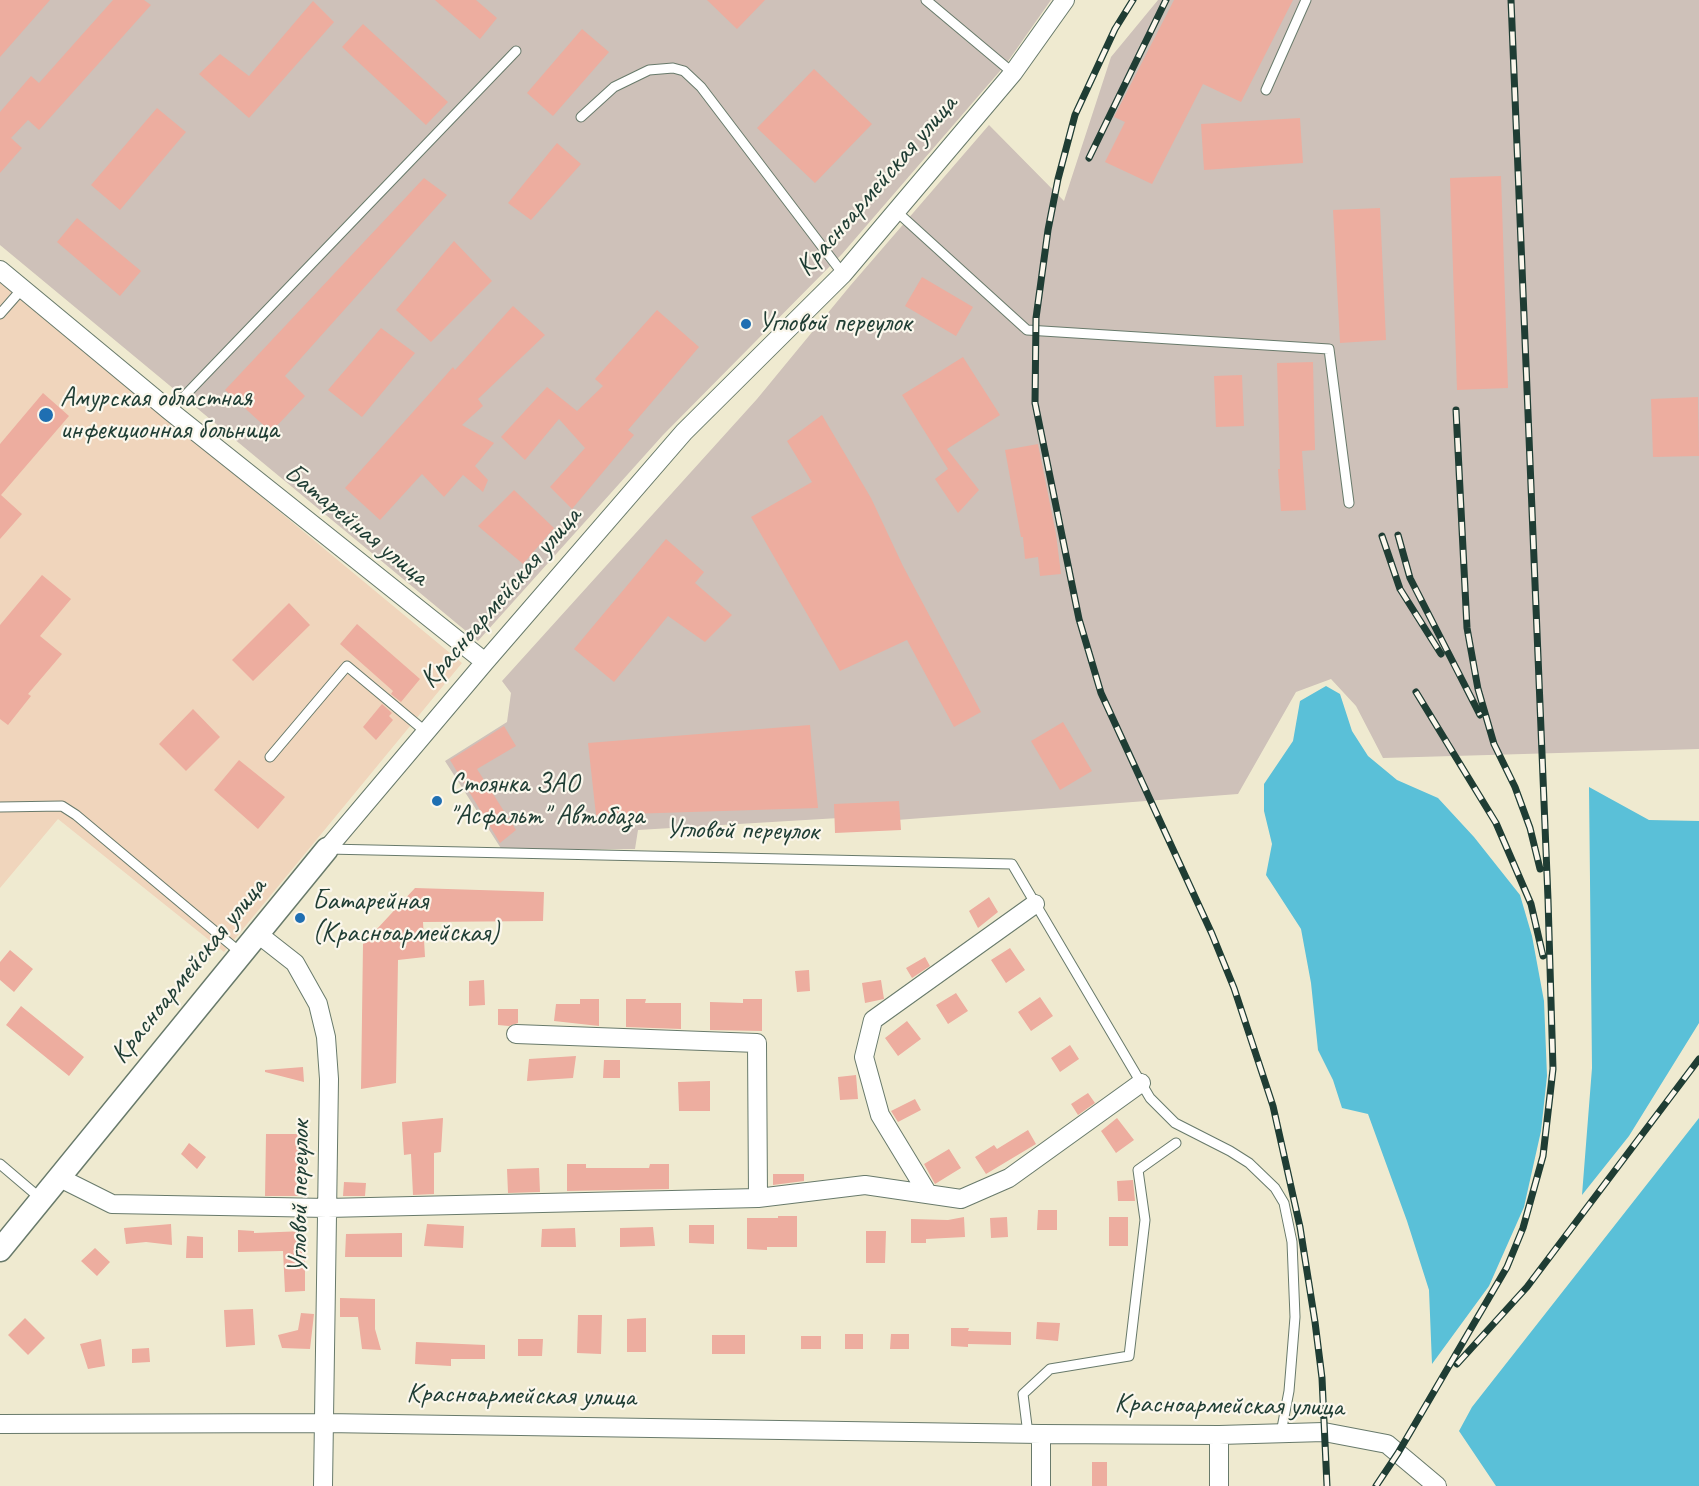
<!DOCTYPE html>
<meta charset="utf-8">
<style>
body{margin:0}
canvas{display:block;background:#efead0}
</style>
<canvas width="1699" height="1486"></canvas>
<script>
const c = document.querySelector('canvas').getContext('2d');
c.lineJoin = 'round';
function fillPath(path, color) { c.fillStyle = color; c.fill(path, 'evenodd'); }
const poly = rows => new Path2D(rows.map(r => 'M' + r).join(''));
function strokePath(path, color, width, dash) { c.strokeStyle = color; c.lineWidth = width; c.lineCap = dash ? 'butt' : 'round'; c.setLineDash(dash || []); c.stroke(path); }
function write(font, color, halo, rows, align = 'center') {
  c.font = font + ' Caveat,sans-serif'; c.lineWidth = 4.5; c.setLineDash([]); c.textBaseline = 'middle'; c.strokeStyle = halo; c.fillStyle = color; for (const [text, x, y, turn = 0] of rows) {
    c.save(); c.translate(x, y); c.rotate((+turn || 0) * Math.PI / 180); c.textAlign = isNaN(turn) ? turn : align; if (halo) c.strokeText(text, 0, 0); c.fillText(text, 0, 0); c.restore();
  }
}
fillPath(poly([
 [0,280,462,663,224,952,58,819,0,888]
]), '#f0d5bc');
fillPath(poly([
 [0,0,1051,0,1006,64,842,254,663,435,478,641,0,245],
 [1158,0,1699,0,1699,749,1383,758,1356,706,1331,679,1296,692,1238,794,844,824,839,818,638,830,635,849,502,850,445,761,507,722,511,693,502,681,757,399,850,286,989,125,1064,201,1111,57]
]), '#cec1b9');
fillPath(poly([
 [1326,686,1340,694,1352,731,1368,756,1397,780,1438,798,1474,837,1520,895,1532,936,1544,1001,1547,1076,1541,1131,1524,1207,1489,1286,1432,1364,1429,1290,1407,1221,1368,1114,1342,1108,1333,1080,1318,1050,1311,983,1301,929,1266,875,1272,844,1264,811,1264,784,1293,741,1300,701],
 [1589,787,1649,820,1699,821,1699,1023,1629,1136,1582,1195,1592,1068],
 [1699,1118,1699,1486,1496,1486,1459,1431,1472,1407]
]), '#5ac0d8');
fillPath(poly([
 [0,0,50,0,0,57],
 [113,0,144,0,151,5,39,130,28,120,11,138,22,148,0,173,0,112,31,76,39,83],
 [435,0,476,0,497,18,480,39],
 [707,0,765,0,737,29],
 [1174,0,1293,0,1241,102,1203,84,1152,184,1105,162,1125,122,1114,117],
 [313,1,334,22,249,118,199,74,220,54,249,76],
 [363,24,448,102,426,125,342,47],
 [582,29,609,52,553,116,527,93],
 [814,69,872,124,815,183,757,128],
 [157,108,186,132,120,210,91,185],
 [1300,118,1303,163,1204,170,1201,124],
 [557,143,581,164,531,220,508,203],
 [1501,176,1508,388,1457,390,1450,178],
 [424,178,447,195,285,376,305,396,271,432,225,390],
 [1380,208,1386,340,1340,343,1333,210],
 [77,218,141,271,120,296,57,242],
 [454,241,492,281,431,342,396,310],
 [922,277,973,307,956,336,905,306],
 [513,306,545,335,478,399,483,406,462,425,494,443,475,466,488,480,483,492,463,475,444,497,422,474,380,520,345,488,446,375,453,367,455,370],
 [657,310,699,347,628,430,634,435,572,509,550,487,585,448,559,419,525,460,501,437,547,387,577,411,603,386,595,379],
 [381,328,415,353,362,417,328,390],
 [963,357,1000,415,947,449,979,490,958,513,935,479,948,469,902,395],
 [1313,362,1315,450,1302,451,1306,510,1281,511,1278,469,1280,469,1277,363],
 [1242,375,1244,426,1216,427,1214,376],
 [43,393,69,416,1,495,22,514,0,539,0,444],
 [1698,397,1699,456,1653,457,1651,399],
 [822,415,871,498,903,566,981,712,954,727,907,640,840,671,751,517,812,482,787,441],
 [1038,444,1056,534,1061,574,1040,576,1038,557,1025,559,1023,537,1021,537,1005,450],
 [514,490,554,528,523,564,478,526],
 [666,539,704,572,695,583,732,615,705,642,668,616,614,682,574,649],
 [42,575,71,599,40,636,62,654,28,694,31,696,8,725,0,719,0,625],
 [289,603,310,625,253,681,232,660],
 [357,624,420,679,401,702,391,694,393,691,340,644],
 [382,704,392,713,389,716,393,720,376,740,363,727],
 [193,709,220,737,186,771,159,744],
 [1063,722,1092,771,1060,790,1031,741],
 [810,725,818,808,596,815,588,743],
 [504,726,516,746,477,769,516,830,500,843,450,760],
 [239,760,285,797,258,829,214,790],
 [899,801,901,830,835,833,834,804],
 [415,888,544,892,543,921,423,922,425,957,398,960,396,1083,361,1089,363,944],
 [989,897,998,912,978,928,969,911],
 [1010,948,1025,970,1006,983,991,960],
 [10,950,33,969,14,992,0,980,0,962],
 [925,957,930,966,912,978,906,968],
 [809,970,810,991,797,992,795,971],
 [484,980,485,1005,469,1006,469,981],
 [881,980,884,999,865,1003,862,983],
 [956,993,968,1011,948,1024,936,1005],
 [1040,997,1053,1016,1031,1031,1018,1012],
 [580,999,599,999,599,1026,554,1021,556,1004,580,1004],
 [626,999,646,999,645,1003,681,1003,681,1029,626,1027],
 [743,999,762,999,762,1031,710,1030,710,1002,743,1003],
 [21,1006,84,1057,69,1076,6,1025],
 [498,1009,518,1009,518,1023,509,1026,498,1025],
 [907,1021,921,1039,898,1056,885,1038],
 [1070,1045,1079,1059,1060,1072,1051,1058],
 [576,1056,573,1078,527,1081,529,1059],
 [604,1060,620,1060,620,1078,603,1078],
 [303,1067,304,1082,265,1072,265,1070],
 [856,1075,858,1099,840,1100,838,1077],
 [710,1081,710,1111,679,1111,678,1082],
 [1088,1093,1095,1103,1078,1115,1071,1104],
 [915,1099,921,1110,898,1122,891,1111],
 [443,1118,441,1152,434,1153,434,1194,413,1195,411,1154,404,1155,402,1122],
 [1117,1118,1134,1140,1116,1153,1101,1131],
 [1028,1130,1036,1144,986,1174,975,1157,994,1145,997,1149],
 [266,1134,305,1134,302,1196,265,1196],
 [189,1143,206,1157,197,1169,181,1154],
 [949,1149,961,1168,935,1184,924,1164],
 [567,1164,586,1164,586,1168,649,1168,650,1164,669,1164,669,1189,567,1191],
 [539,1168,540,1192,508,1193,507,1169],
 [773,1174,804,1174,804,1181,773,1185],
 [1133,1180,1135,1201,1118,1201,1117,1181],
 [344,1182,366,1183,365,1196,343,1196],
 [1038,1210,1057,1210,1057,1230,1037,1230],
 [778,1216,797,1216,797,1247,767,1247,767,1250,747,1249,747,1218,778,1218],
 [964,1217,965,1237,926,1239,926,1243,911,1243,911,1219,948,1220],
 [1007,1217,1008,1237,991,1238,990,1218],
 [1109,1217,1128,1217,1128,1246,1109,1246],
 [171,1224,172,1245,146,1242,126,1244,124,1228],
 [427,1224,464,1226,463,1248,424,1246],
 [689,1225,714,1225,714,1244,689,1243],
 [653,1227,655,1246,620,1247,620,1228],
 [575,1228,576,1247,541,1247,542,1229],
 [238,1230,254,1231,254,1233,305,1231,305,1291,285,1292,283,1251,238,1252],
 [866,1231,886,1231,885,1263,866,1263],
 [402,1233,402,1257,345,1257,346,1234],
 [187,1236,203,1237,203,1258,186,1258],
 [95,1248,110,1262,97,1276,81,1261],
 [340,1298,375,1299,375,1329,381,1350,362,1349,358,1317,340,1317],
 [253,1309,255,1345,226,1347,224,1310],
 [301,1313,314,1314,310,1349,282,1348,278,1335,298,1330],
 [578,1315,602,1315,601,1354,577,1353],
 [25,1318,45,1338,28,1355,8,1335],
 [646,1318,646,1352,627,1352,627,1319],
 [1037,1322,1060,1323,1058,1341,1036,1339],
 [951,1328,969,1328,968,1331,1011,1332,1011,1345,968,1344,968,1347,951,1346],
 [845,1334,863,1334,863,1349,845,1349],
 [891,1334,909,1334,909,1349,890,1349],
 [712,1335,745,1335,745,1354,712,1354],
 [801,1336,821,1336,821,1349,801,1349],
 [101,1339,105,1366,88,1369,80,1344],
 [518,1339,543,1339,542,1356,518,1356],
 [416,1342,485,1345,485,1359,451,1359,451,1366,415,1364],
 [149,1348,150,1362,132,1363,132,1349],
 [1092,1462,1107,1462,1107,1486,1092,1486]
]), '#edad9f');
const service = poly([
 [926,0,1013,73],
 [1266,90,1306,0],
 [581,117,614,87,649,70,673,68,684,71,701,87,843,274],
 [896,211,1027,330,1329,349,1349,503],
 [0,314,22,289],
 [170,411,516,51],
 [270,757,347,666,426,732],
 [0,807,62,806,76,815,242,954],
 [327,849,1012,864,1150,1098,1175,1123,1230,1151,1249,1163,1275,1188,1284,1203,1292,1242,1295,1317,1289,1391,1281,1433],
 [0,1164,40,1198],
 [1028,1434,1023,1394,1050,1369,1129,1356,1145,1220,1138,1170,1176,1143]
]);
const minor = poly([
 [0,270,170,411,485,662],
 [327,849,485,662,684,432,843,274,1013,73,1065,0],
 [258,934,295,963,318,1004,326,1037,329,1079,323,1486],
 [516,1034,757,1043,758,1198],
 [60,1178,112,1204,327,1208,758,1198,865,1185,961,1199,1009,1178,1141,1083],
 [928,1194,880,1115,864,1057,873,1020,1035,904],
 [0,1424,325,1423,1041,1434,1219,1435,1324,1432,1387,1444,1437,1486],
 [1041,1434,1041,1486],
 [1219,1486,1219,1435]
]);
const tertiary = poly([
 [0,1250,327,849]
]);
strokePath(service, '#687a6b', 11);
strokePath(minor, '#687a6b', 20);
strokePath(tertiary, '#687a6b', 25);
strokePath(service, '#fff', 9);
strokePath(minor, '#fff', 18);
strokePath(tertiary, '#fff', 22);
const rail = poly([
 [1133,0,1115,29,1075,115,1058,179,1048,230,1036,318,1035,403,1079,619,1101,693,1212,934,1234,988,1273,1106,1300,1227,1315,1322,1322,1378,1327,1486],
 [1089,158,1166,0],
 [1456,410,1467,628,1478,689,1494,744,1515,787,1530,828,1540,869],
 [1398,535,1410,578,1480,715],
 [1382,536,1400,589,1441,654],
 [1416,692,1496,823,1531,904,1543,956],
 [1457,1364,1527,1287,1699,1059],
 [1376,1486,1398,1453,1507,1267,1523,1228,1543,1156,1553,1069,1548,899,1511,0]
]);
strokePath(rail, '#1f3d34', 7);
strokePath(rail, '#fbf7ec', 4.5, [14]);
for (const [x, y, r, color] of [
 [746,324,6,"#1f6fb2"],
 [46,415,8,"#1f6fb2"],
 [437,801,6,"#1f6fb2"],
 [300,918,6,"#1f6fb2"]
]) { const dot = new Path2D(); dot.arc(x, y, r, 0, 2 * Math.PI); c.fillStyle = color; c.fill(dot); strokePath(dot, '#fbf7ec', 2); }
write('28px', '#1f3d34', '#fbf7ec', [
 ["Красноармейская улица",877,186,-49],
 ["Батарейная улица",356,525,39],
 ["Красноармейская улица",501,598,-49],
 ["Угловой переулок",742,831,1],
 ["Красноармейская улица",189,971,-51],
 ["Угловой переулок",300,1197,-89],
 ["Красноармейская улица",521,1396,1],
 ["Красноармейская улица",1229,1406,1]
]);
write('28px', '#1f3d34', '#fbf7ec', [
 ["Угловой переулок",758,324],
 ["Амурская областная",60,399],
 ["инфекционная больница",60,431],
 ["Стоянка ЗАО",449,785],
 ["\"Асфальт\" Автобаза",449,817],
 ["Батарейная",312,902],
 ["(Красноармейская)",312,934]
], 'left');
</script>
